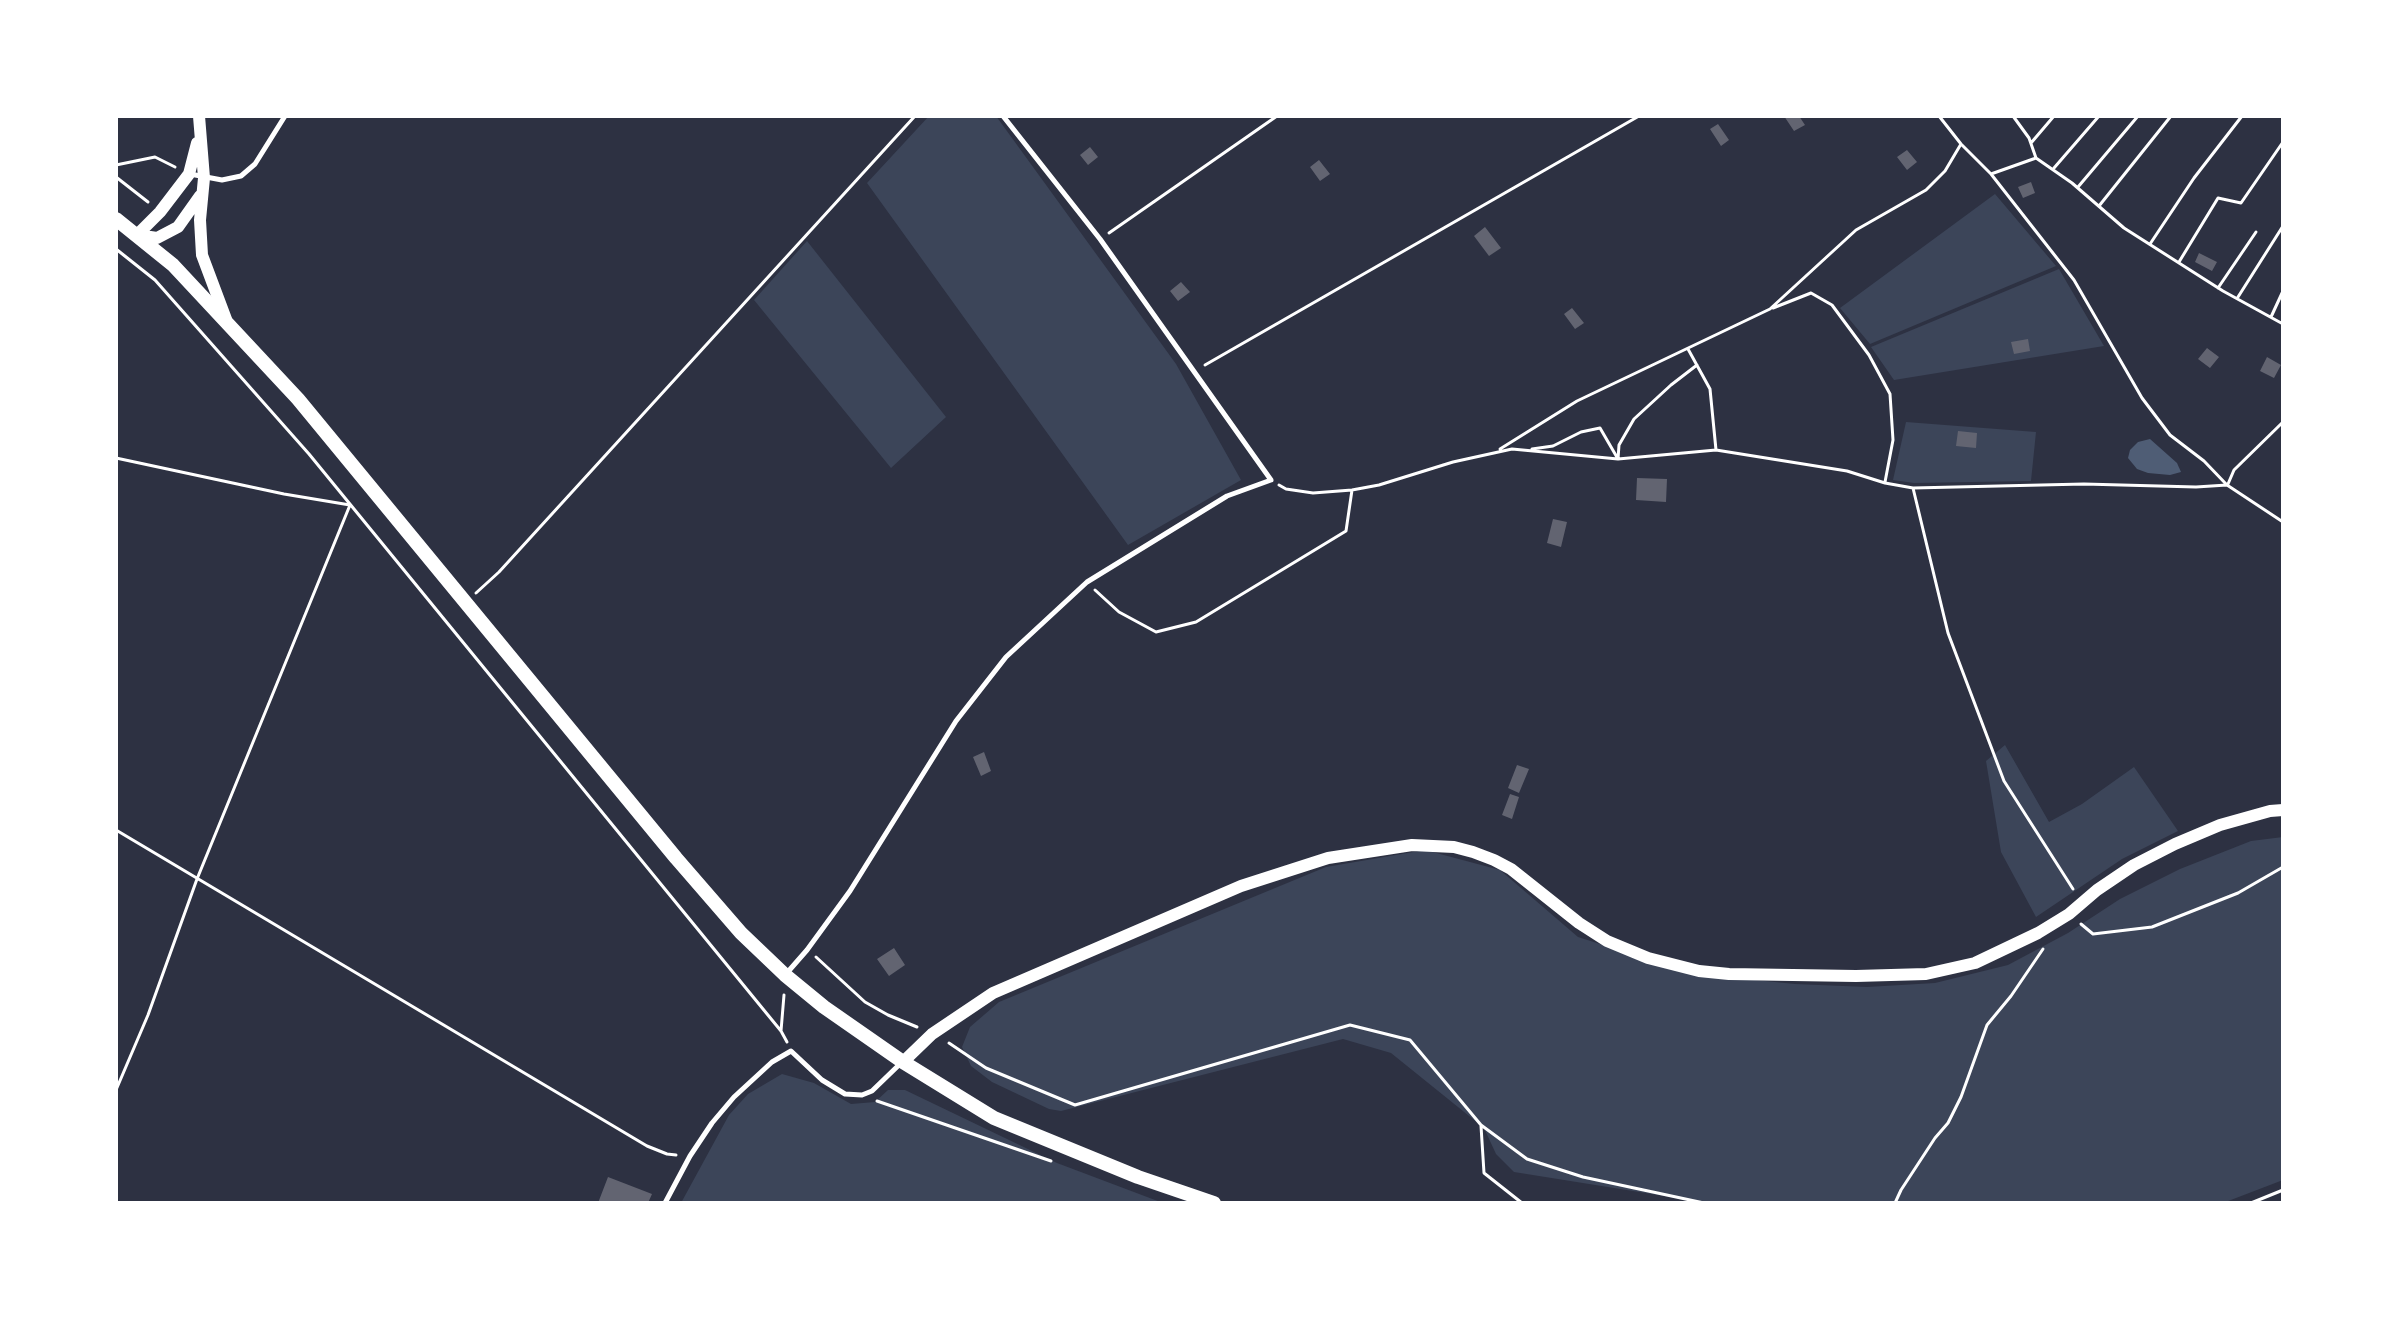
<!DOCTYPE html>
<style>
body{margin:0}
#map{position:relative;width:2399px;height:1319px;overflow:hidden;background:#2d3142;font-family:Manrope,sans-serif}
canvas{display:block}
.frame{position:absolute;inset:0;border:118px solid #fff;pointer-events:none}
</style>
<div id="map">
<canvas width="2399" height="1319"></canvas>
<div class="frame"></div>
</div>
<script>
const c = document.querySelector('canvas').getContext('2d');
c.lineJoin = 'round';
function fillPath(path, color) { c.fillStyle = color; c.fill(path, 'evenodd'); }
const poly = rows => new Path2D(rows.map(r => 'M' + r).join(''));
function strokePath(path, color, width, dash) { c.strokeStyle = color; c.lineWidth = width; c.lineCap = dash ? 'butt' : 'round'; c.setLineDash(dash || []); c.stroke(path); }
fillPath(poly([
 [929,116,996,116,1176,364,1241,480,1128,545,867,183],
 [1995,194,2056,266,1870,344,1840,308],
 [807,241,946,417,891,468,754,300],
 [2059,269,2104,346,1894,380,1871,347],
 [1906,422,2036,432,2031,481,1914,483,1893,480],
 [2005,745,2049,822,2082,804,2134,767,2178,831,2122,859,2036,917,2001,852,1986,761],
 [2283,837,2283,1180,2223,1203,1708,1203,1514,1172,1496,1154,1484,1128,1391,1053,1343,1039,1061,1111,1049,1109,992,1082,971,1066,962,1047,970,1027,999,1002,1326,867,1425,850,1500,870,1578,937,1694,974,1795,984,1867,987,1935,983,2008,965,2068,933,2120,899,2180,869,2251,841],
 [782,1074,814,1083,851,1104,875,1102,888,1090,905,1090,1057,1163,1163,1203,681,1203,729,1115,748,1094]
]), '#3c4559');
fillPath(poly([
 [2150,439,2177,463,2181,472,2170,475,2148,473,2137,469,2128,458,2130,450,2138,442]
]), '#4f5d75');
fillPath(poly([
 [1784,116,1799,116,1805,125,1794,131],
 [1718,124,1729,140,1721,146,1710,129],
 [1090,147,1098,157,1088,165,1080,155],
 [1907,150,1917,162,1907,170,1897,157],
 [1319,160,1330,174,1320,181,1310,167],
 [2031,182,2035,193,2023,198,2018,187],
 [1485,227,1501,248,1489,256,1474,236],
 [2199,253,2217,262,2212,271,2195,262],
 [1181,282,1190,292,1178,301,1170,291],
 [1572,308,1584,323,1575,329,1564,314],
 [2028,339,2030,351,2014,354,2011,342],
 [2207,348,2219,357,2210,368,2198,359],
 [2267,357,2281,365,2274,378,2260,371],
 [1958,431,1977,433,1976,448,1956,446],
 [1637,478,1667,479,1666,502,1636,500],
 [1553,519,1567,522,1561,547,1547,543],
 [984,752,991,771,981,776,973,757],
 [1517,765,1529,769,1519,793,1508,788],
 [1510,794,1519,797,1512,819,1502,815],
 [894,948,905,965,889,976,877,959],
 [608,1177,652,1194,648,1203,598,1203]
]), '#626471');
strokePath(poly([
 [1939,116,1961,144,1991,174,2074,280,2142,398,2170,435,2204,461,2227,485,2283,522],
 [2013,116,2029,138,2036,158,2072,183,2124,228,2223,291,2283,324],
 [2031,143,2054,116],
 [116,165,155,157,175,167],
 [2054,168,2099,116],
 [1991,174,2036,158],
 [116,177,148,202],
 [2078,187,2138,116],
 [2099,206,2171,116],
 [1109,233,1277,116],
 [2150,244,2194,178,2242,116],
 [116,249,155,280,309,454,781,1031,787,1042],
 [2179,262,2218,198,2241,203,2283,142],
 [2218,288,2256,232],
 [2238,297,2283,226],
 [1773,308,1811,293,1832,305,1869,355,1890,394,1893,440,1885,482],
 [2271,317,2283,291],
 [1688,349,1710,389,1716,450],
 [1205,365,1639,116],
 [1500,449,1577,401,1770,309,1856,230,1926,190,1945,171,1961,144],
 [1532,449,1553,446,1581,432,1600,428,1618,459,1619,445,1634,419,1671,385,1697,365],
 [116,458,284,494,350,505,197,879,148,1015,116,1090],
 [2228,484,2234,470,2283,422],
 [1279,485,1286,489,1313,493,1352,490,1379,485,1453,462,1512,449,1618,459,1716,450,1847,471,1885,483,1913,488,2084,484,2196,487,2227,485],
 [1913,488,1948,633,2004,781,2073,889],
 [1095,590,1119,612,1156,632,1196,622,1346,531,1352,490],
 [476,593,499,572,915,116],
 [116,830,647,1146,667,1154,676,1155],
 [2081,924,2093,934,2152,927,2238,893,2283,867],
 [816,957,865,1002,888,1015,917,1027],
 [781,1031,784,995],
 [949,1043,986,1068,1075,1105,1350,1025,1410,1040,1481,1125,1527,1159,1583,1177,1704,1203],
 [877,1101,1051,1161],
 [1481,1126,1484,1173,1522,1203],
 [1895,1203,1901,1190,1935,1138,1948,1123,1961,1097,1987,1025,2011,996,2043,949],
 [2251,1203,2283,1190]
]), '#fff', 3);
strokePath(poly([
 [190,174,222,180,241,176,255,164,285,116],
 [786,974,807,950,850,891,956,721,1006,657,1087,582,1227,496,1271,480,1100,239,1003,116],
 [665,1203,690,1156,712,1123,734,1097,772,1062,791,1051,822,1080,845,1094,862,1095,872,1091,902,1062]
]), '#fff', 5);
strokePath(poly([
 [199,116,204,178,200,220,202,255,226,319],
 [137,235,160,212,189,174,197,143],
 [137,235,157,238,178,227,200,196],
 [903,1062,932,1034,993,993,1241,886,1328,858,1412,845,1454,847,1473,852,1494,860,1511,869,1579,923,1607,941,1648,958,1699,971,1729,974,1856,976,1926,974,1975,963,2038,933,2069,914,2097,890,2134,865,2175,844,2220,825,2270,811,2283,810]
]), '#fff', 12);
strokePath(poly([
 [116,219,173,265,298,399,676,858,741,933,785,975,824,1007,903,1062,994,1118,1138,1177,1214,1203]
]), '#fff', 14);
</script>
